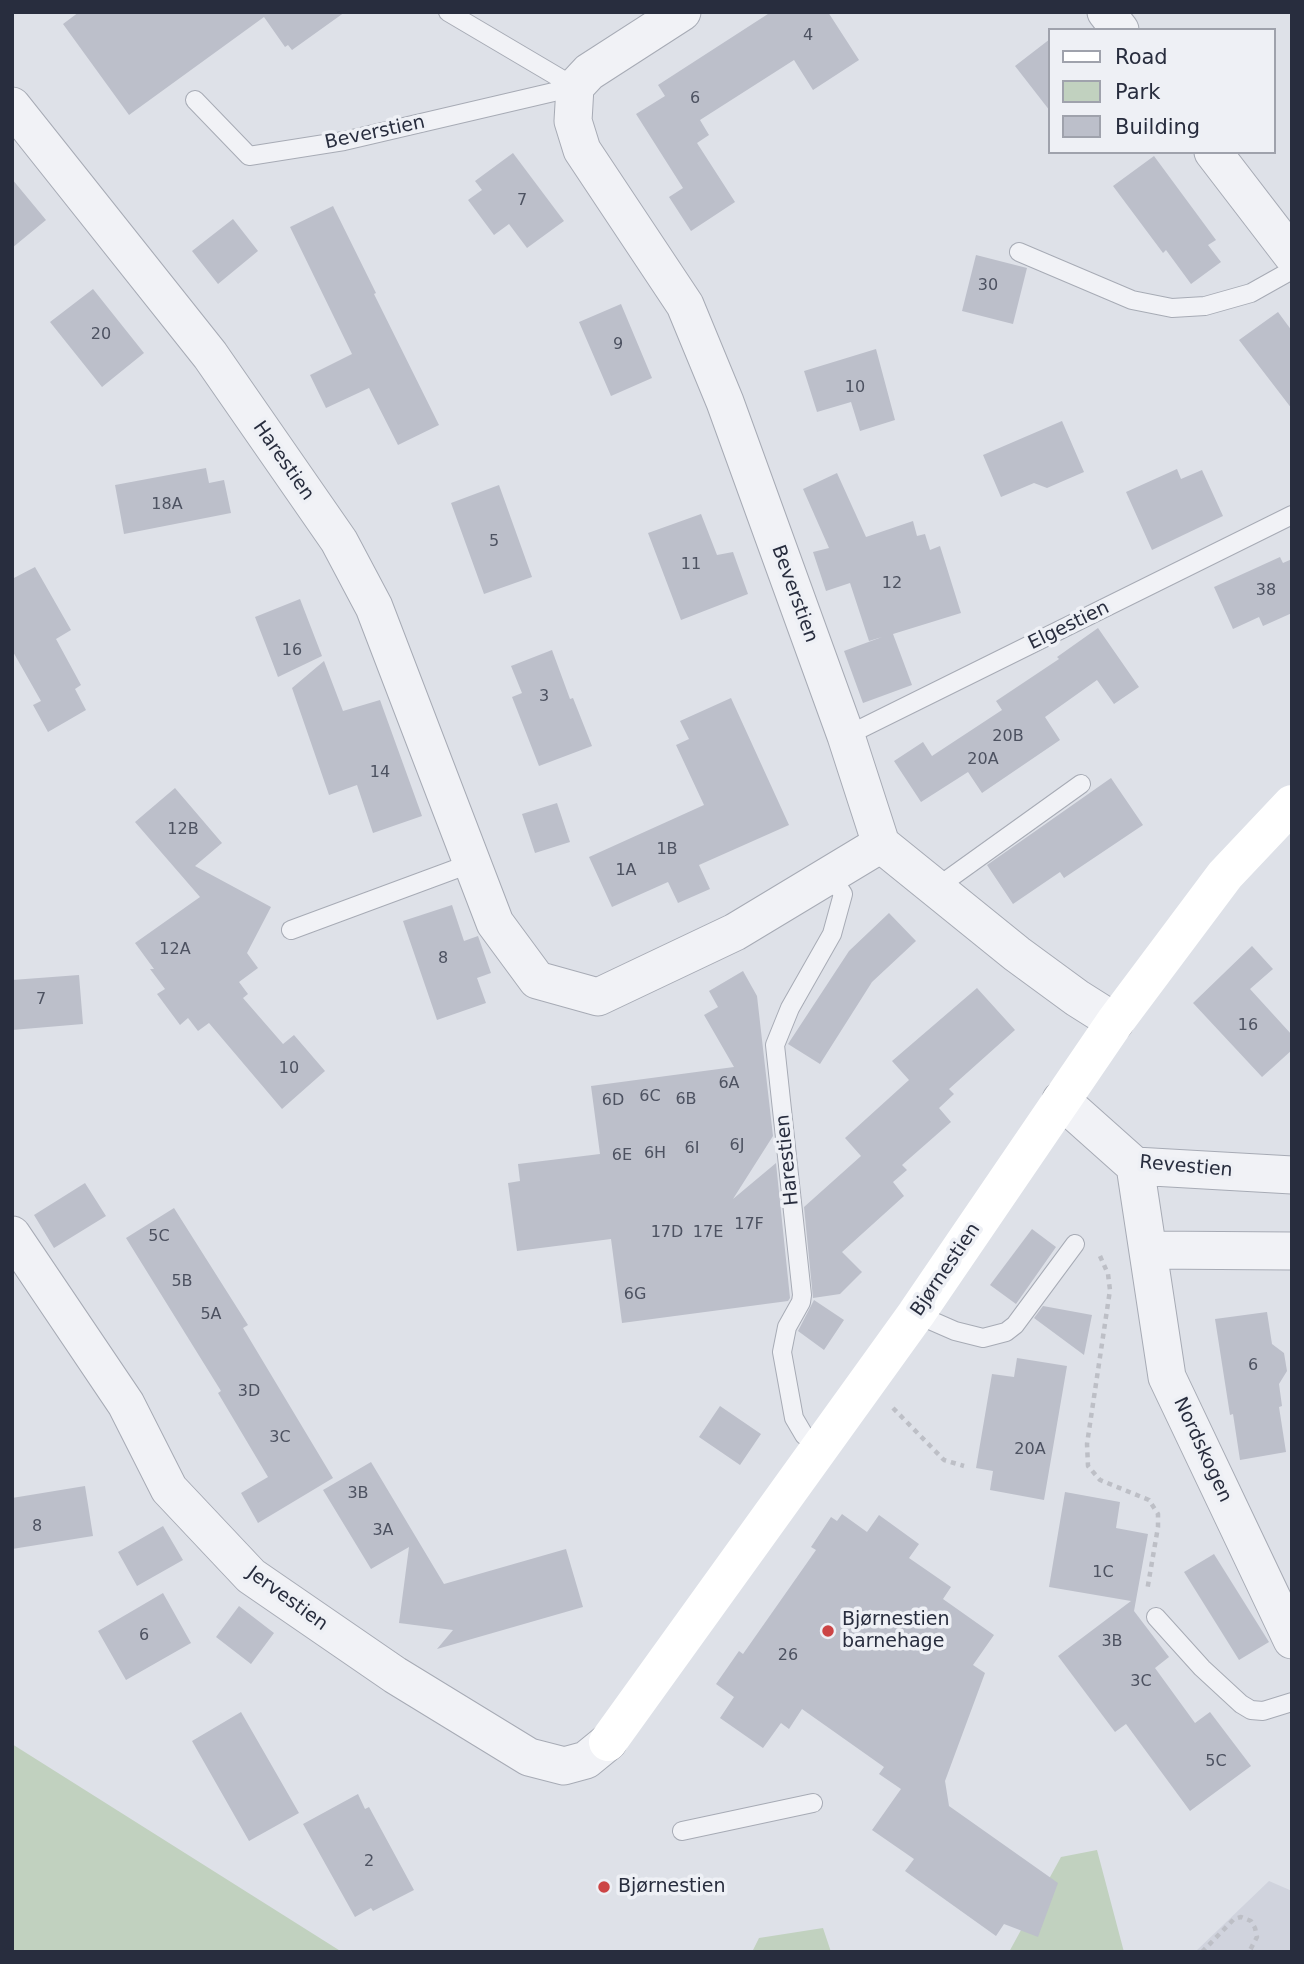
<!DOCTYPE html>
<meta charset="utf-8">
<style>
body{margin:0}
#map{position:relative;width:1304px;height:1964px;overflow:hidden;background:#dee1e8;font-family:"DejaVu Sans",sans-serif}
canvas{display:block}
.frame{position:absolute;inset:0;border:14px solid #282d3e;pointer-events:none}
.legend{position:absolute;left:1048px;top:28px;width:228px;height:126px;box-sizing:border-box;background:#eef0f5;border:2px solid #9fa2ac;margin:0;padding:9px 12px;list-style:none;font-size:21px;color:#282d3e}
.legend li{display:flex;align-items:center;gap:14px;height:35px}
.legend b{width:35px;border:2px solid #9fa2ac}
</style>
<div id="map">
<canvas width="1304" height="1964"></canvas>
<div class="frame"></div>
<ul class="legend">
<li><b style="height:9px;background:#fff"></b>Road</li>
<li><b style="height:19px;background:#c1d1bf"></b>Park</li>
<li><b style="height:19px;background:#bcbfca"></b>Building</li>
</ul>
</div>
<script>
const c = document.querySelector('canvas').getContext('2d');
c.lineJoin = 'round';
function fillPath(path, color) { c.fillStyle = color; c.fill(path, 'evenodd'); }
const poly = rows => new Path2D(rows.map(r => 'M' + r).join(''));
function strokePath(path, color, width, dash) { c.strokeStyle = color; c.lineWidth = width; c.lineCap = dash ? 'butt' : 'round'; c.setLineDash(dash || []); c.stroke(path); }
function write(font, color, halo, rows, align = 'center') {
  c.font = font + ' "DejaVu Sans",sans-serif'; c.lineWidth = 7; c.setLineDash([]); c.textBaseline = 'middle'; c.strokeStyle = halo; c.fillStyle = color; for (const [text, x, y, turn = 0] of rows) {
    c.save(); c.translate(x, y); c.rotate((+turn || 0) * Math.PI / 180); c.textAlign = isNaN(turn) ? turn : align; if (halo) c.strokeText(text, 0, 0); c.fillText(text, 0, 0); c.restore();
  }
}
fillPath(poly([
 [1269,1881,1292,1891,1292,1952,1195,1952]
]), '#d0d3dd');
fillPath(poly([
 [12,1744,342,1952,12,1952],
 [1097,1850,1124,1952,1009,1952,1061,1857],
 [823,1928,831,1952,752,1952,759,1938]
]), '#c1d1bf');
fillPath(poly([
 [79,12,345,12,292,50,288,45,285,47,264,17,129,115,63,24],
 [771,12,828,12,859,60,813,90,794,60,700,120,709,135,697,143,735,202,691,231,669,197,683,188,636,114,665,96,658,85],
 [1050,39,1050,111,1015,66],
 [513,153,564,221,527,248,509,224,494,235,468,200,482,190,475,181],
 [1154,156,1216,240,1208,245,1221,262,1191,284,1166,250,1163,253,1113,186],
 [12,179,46,220,12,248],
 [333,206,376,293,374,294,439,425,398,445,369,388,326,408,310,375,352,354,290,227],
 [233,219,258,251,218,284,192,251],
 [976,255,1027,268,1013,324,962,311],
 [93,289,144,353,102,387,50,322],
 [621,304,652,378,611,396,579,322],
 [1278,312,1292,331,1292,409,1239,340],
 [876,349,895,420,860,431,851,402,817,412,804,371],
 [1062,421,1084,472,1047,488,1034,483,1001,497,983,455],
 [206,468,209,483,224,480,231,513,124,534,115,485],
 [1177,469,1181,479,1202,470,1223,516,1152,550,1126,492],
 [837,473,866,537,913,521,917,536,925,534,930,550,940,546,961,613,893,634,912,685,863,703,844,651,882,637,869,641,850,583,826,591,813,552,829,548,803,489],
 [499,485,532,577,484,594,451,503],
 [701,514,717,555,733,552,748,594,681,620,648,533],
 [1280,557,1283,563,1292,559,1292,613,1263,626,1259,617,1233,629,1214,587],
 [35,567,71,630,56,639,81,685,75,689,86,710,48,732,33,705,41,701,12,650,12,579],
 [300,599,322,656,278,677,255,617],
 [1098,628,1139,687,1114,704,1097,680,1045,717,1060,740,982,793,968,772,921,802,894,761,923,742,932,756,1002,710,996,701,1059,659,1057,657],
 [552,650,570,699,573,698,592,746,539,766,512,697,522,693,511,666],
 [324,661,343,711,380,700,422,816,373,833,357,785,329,795,292,688],
 [731,698,789,825,699,865,710,889,678,903,668,882,612,907,589,857,704,805,676,745,689,739,680,721],
 [1111,778,1143,825,1064,878,1060,872,1013,904,987,865],
 [175,788,222,843,195,866,271,907,247,953,258,968,239,982,248,994,243,998,283,1044,294,1035,325,1071,282,1109,209,1023,198,1031,188,1018,180,1025,157,994,165,989,150,969,154,969,135,943,200,897,135,822],
 [557,803,570,842,535,853,522,814],
 [452,905,464,941,478,936,491,973,477,978,486,1003,437,1020,403,921],
 [889,913,916,941,872,982,820,1064,788,1044,849,951],
 [1252,946,1273,969,1250,989,1292,1035,1292,1050,1262,1077,1193,1003],
 [743,971,757,996,773,1136,733,1199,776,1163,790,1298,788,1301,622,1323,611,1239,517,1251,508,1183,520,1181,518,1164,600,1154,591,1086,734,1067,704,1015,718,1007,709,991],
 [79,975,83,1024,12,1030,12,980],
 [977,988,1015,1030,949,1089,954,1094,939,1108,951,1122,902,1165,907,1170,893,1182,904,1196,842,1252,862,1272,840,1294,813,1298,804,1207,861,1156,845,1138,909,1080,892,1061],
 [85,1183,106,1216,54,1248,34,1215],
 [174,1208,248,1325,243,1328,333,1478,258,1523,241,1493,268,1477,218,1393,221,1391,126,1238],
 [1032,1229,1056,1247,1016,1304,990,1285],
 [814,1300,844,1320,824,1350,798,1331],
 [1043,1306,1092,1315,1084,1355,1034,1318],
 [1267,1312,1272,1344,1284,1353,1287,1371,1279,1384,1282,1406,1279,1407,1286,1452,1240,1460,1233,1414,1230,1415,1215,1319],
 [1017,1358,1067,1366,1044,1500,990,1490,993,1471,976,1468,992,1374,1014,1377],
 [720,1406,761,1434,740,1465,699,1437],
 [371,1462,444,1584,566,1549,583,1607,437,1649,453,1630,399,1623,409,1547,371,1569,323,1490],
 [85,1486,93,1536,12,1549,12,1498],
 [1065,1492,1120,1502,1116,1528,1148,1534,1134,1611,1169,1657,1155,1668,1195,1723,1210,1712,1251,1766,1190,1811,1126,1724,1115,1732,1058,1656,1131,1601,1049,1587],
 [842,1514,867,1532,879,1515,919,1544,909,1558,951,1587,943,1599,994,1635,973,1665,985,1673,945,1781,949,1806,1058,1883,1038,1937,1004,1924,996,1936,905,1871,914,1859,872,1830,901,1789,879,1774,884,1767,802,1709,789,1729,781,1723,763,1748,720,1718,734,1697,716,1684,739,1651,743,1654,816,1550,811,1547,831,1517,837,1521],
 [163,1526,183,1560,137,1586,118,1552],
 [1214,1554,1269,1642,1239,1660,1184,1572],
 [163,1593,191,1643,126,1680,98,1631],
 [239,1606,274,1633,251,1664,216,1637],
 [241,1712,299,1813,249,1841,192,1741],
 [358,1794,365,1809,369,1807,414,1890,373,1911,371,1908,355,1917,303,1824]
]), '#bcbfca');
const lane = poly([
 [448,12,575,87],
 [195,100,249,156,344,141,575,87],
 [1019,252,1132,300,1172,308,1205,306,1251,293,1292,270],
 [846,736,1292,515],
 [936,888,1081,784],
 [291,930,472,863],
 [916,1314,955,1331,983,1338,1006,1332,1015,1325,1075,1244],
 [821,1449,804,1435,794,1418,782,1352,787,1327,801,1302,802,1295,775,1045,790,1008,832,934,843,894,830,875],
 [1156,1617,1202,1668,1241,1704,1251,1710,1263,1711,1292,1702],
 [682,1831,813,1803]
]);
const street = poly([
 [682,12,589,72,575,87,573,121,582,150,685,305,725,402,846,736,881,844,1017,954,1077,998,1115,1022],
 [1106,12,1120,30],
 [12,106,210,355,339,541,374,607,495,923,537,980,598,997,735,932,881,844],
 [1213,152,1292,255],
 [1061,1100,1135,1166,1292,1175],
 [1135,1166,1167,1377,1292,1640],
 [12,1235,126,1404,169,1489,251,1576,395,1675,529,1757,564,1766,586,1760,608,1742],
 [1148,1250,1292,1251]
]);
strokePath(lane, '#a7abb5', 20);
strokePath(street, '#a7abb5', 39);
strokePath(poly([
 [1100,1256,1108,1274,1110,1290,1087,1444,1088,1466,1100,1480,1149,1500,1158,1514,1158,1527,1147,1591],
 [893,1408,944,1460,964,1466],
 [1202,1952,1234,1919,1241,1917,1251,1921,1255,1928,1257,1937,1249,1952]
]), '#bdbfc6', 4.5, [5, 5]);
strokePath(lane, '#f1f2f6', 18);
strokePath(street, '#f1f2f6', 37);
strokePath(poly([
 [608,1742,916,1314,1115,1022,1225,875,1292,804]
]), '#fff', 38);
for (const [x, y, r, color] of [
 [828,1631,7,"#cc4445"],
 [604,1887,7,"#cc4445"]
]) { const dot = new Path2D(); dot.arc(x, y, r, 0, 2 * Math.PI); c.fillStyle = color; c.fill(dot); strokePath(dot, '#eef0f5', 2.5); }
write('16px', '#4d5261', null, [
 ["4",808,36],
 ["6",695,99],
 ["7",522,201],
 ["30",988,286],
 ["20",101,335],
 ["9",618,345],
 ["10",855,388],
 ["18A",167,505],
 ["5",494,542],
 ["11",691,565],
 ["12",892,584],
 ["38",1266,591],
 ["16",292,651],
 ["3",544,697],
 ["20B",1008,737],
 ["20A",983,760],
 ["14",380,773],
 ["12B",183,830],
 ["1B",667,850],
 ["1A",626,871],
 ["12A",175,950],
 ["8",443,959],
 ["7",41,1000],
 ["16",1248,1026],
 ["10",289,1069],
 ["6A",729,1084],
 ["6C",650,1097],
 ["6B",686,1100],
 ["6D",613,1101],
 ["6J",737,1146],
 ["6I",692,1149],
 ["6H",655,1154],
 ["6E",622,1156],
 ["17F",749,1225],
 ["17D",667,1233],
 ["17E",708,1233],
 ["5C",159,1237],
 ["5B",182,1282],
 ["6G",635,1295],
 ["5A",211,1315],
 ["6",1253,1366],
 ["3D",249,1392],
 ["3C",280,1438],
 ["20A",1030,1450],
 ["3B",358,1494],
 ["8",37,1527],
 ["3A",383,1531],
 ["1C",1103,1573],
 ["6",144,1636],
 ["3B",1112,1642],
 ["26",788,1656],
 ["3C",1141,1682],
 ["5C",1216,1762],
 ["2",369,1862]
]);
write('19px', '#282d3e', '#eef0f5', [
 ["Beverstien",375,133,-12],
 ["Harestien",283,461,55],
 ["Beverstien",794,594,70],
 ["Elgestien",1069,626,-26],
 ["Harestien",788,1160,-96],
 ["Revestien",1186,1167,5],
 ["Bjørnestien",946,1270,-56],
 ["Nordskogen",1202,1450,65],
 ["Jervestien",287,1599,36]
]);
write('19px', '#282d3e', '#eef0f5', [
 ["Bjørnestien",842,1620],
 ["barnehage",842,1642],
 ["Bjørnestien",618,1887]
], 'left');
</script>
